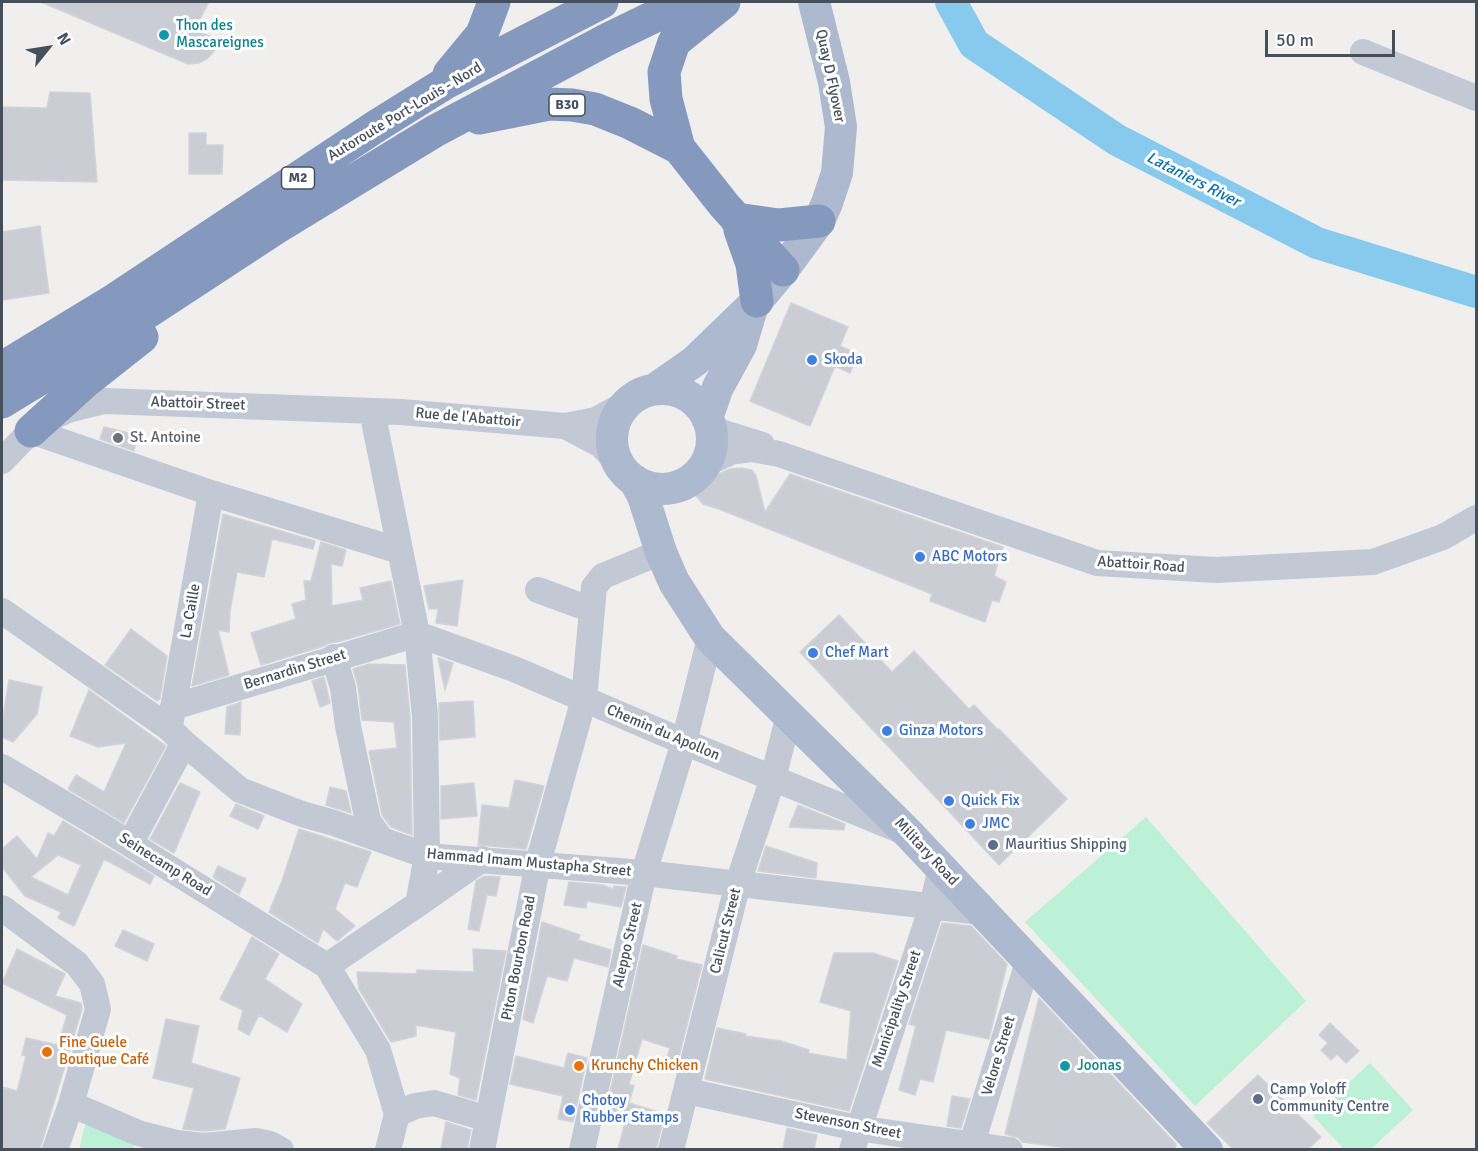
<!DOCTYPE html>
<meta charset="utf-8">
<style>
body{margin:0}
#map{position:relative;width:1478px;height:1151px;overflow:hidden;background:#f1efee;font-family:Signika,sans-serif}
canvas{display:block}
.frame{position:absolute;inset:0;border:3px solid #464f5c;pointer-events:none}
.north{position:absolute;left:18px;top:18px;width:60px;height:60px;-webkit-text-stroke:4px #fff;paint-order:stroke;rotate:60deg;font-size:16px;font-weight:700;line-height:24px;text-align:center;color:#464f5c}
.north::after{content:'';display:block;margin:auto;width:21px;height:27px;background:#464f5c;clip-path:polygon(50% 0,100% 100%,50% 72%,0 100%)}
.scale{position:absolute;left:1265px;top:30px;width:130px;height:27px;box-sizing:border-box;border:3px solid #464f5c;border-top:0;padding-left:8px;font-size:18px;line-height:21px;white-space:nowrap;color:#464f5c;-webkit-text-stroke:4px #fff;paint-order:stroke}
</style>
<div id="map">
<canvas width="1478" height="1151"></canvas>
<div class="frame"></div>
<div class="north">N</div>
<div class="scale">50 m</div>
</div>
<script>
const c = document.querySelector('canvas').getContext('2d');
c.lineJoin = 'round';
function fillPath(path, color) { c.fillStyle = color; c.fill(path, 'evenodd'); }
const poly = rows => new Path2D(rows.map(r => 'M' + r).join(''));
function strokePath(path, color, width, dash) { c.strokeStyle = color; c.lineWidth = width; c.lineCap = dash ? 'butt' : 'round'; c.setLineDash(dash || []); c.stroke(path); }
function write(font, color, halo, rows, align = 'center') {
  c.font = font + ' Signika,sans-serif'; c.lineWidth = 6; c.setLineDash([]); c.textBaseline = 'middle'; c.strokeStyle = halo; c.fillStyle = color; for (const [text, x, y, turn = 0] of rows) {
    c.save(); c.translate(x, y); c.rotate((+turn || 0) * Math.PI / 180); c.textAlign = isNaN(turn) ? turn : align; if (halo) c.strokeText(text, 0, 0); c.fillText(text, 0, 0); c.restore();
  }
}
fillPath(poly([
 [1146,817,1306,1001,1195,1106,1025,922],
 [1370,1063,1413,1110,1371,1149,1344,1149,1313,1116],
 [86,1122,137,1137,133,1149,79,1150]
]), '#bcf0d7');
strokePath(poly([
 [951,2,974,44,1117,140,1317,243,1476,292]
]), '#88caee', 32);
const building = poly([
 [41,2,209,2,194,30,219,40,215,50,208,58,199,63,188,64,41,2],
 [50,92,90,93,97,182,2,180,2,107,47,108,50,92],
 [189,133,206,133,206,145,223,145,222,174,189,174,189,133],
 [40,226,49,293,2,300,2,232,40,226],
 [791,303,848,327,840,346,858,354,850,373,835,366,810,426,750,401,791,303],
 [104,427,137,435,134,451,100,439,104,427],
 [741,468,752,470,756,476,765,512,790,474,1003,547,994,576,1006,582,999,602,992,600,985,622,930,601,932,594,719,509,703,504,692,491,709,478,730,469,741,468],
 [223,514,315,541,313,549,272,539,264,577,237,572,230,611,229,632,218,630,229,675,192,686,223,514],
 [321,542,346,550,342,566,331,564,332,606,363,600,360,588,391,581,400,624,337,642,329,643,324,646,261,665,251,633,296,619,292,604,306,600,304,581,311,581,321,542],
 [463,580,457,626,436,623,438,609,429,609,424,586,463,580],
 [839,615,892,672,914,651,969,709,974,705,998,730,999,729,1067,799,999,865,800,652,839,615],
 [131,629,167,656,160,699,157,701,105,665,131,629],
 [438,658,453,663,445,690,438,658],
 [369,664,405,665,410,717,412,835,391,827,382,815,369,751,397,748,394,722,362,720,358,686,353,669,369,664],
 [324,677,330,703,320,707,312,681,324,677],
 [9,680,42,687,37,714,13,742,2,737,2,722,9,680],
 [89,690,166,746,124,823,68,789,76,775,104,792,126,743,98,747,70,736,89,690],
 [473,701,475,737,440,740,439,703,473,701],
 [241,702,240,735,225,734,227,707,241,702],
 [515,780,544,786,526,849,478,845,482,805,509,808,515,780],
 [180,783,200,792,174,853,150,839,180,783],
 [474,783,477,816,441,819,441,786,474,783],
 [330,787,346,791,351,813,326,805,330,787],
 [236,804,264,816,258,829,230,816,236,804],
 [798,805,845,824,844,830,789,827,798,805],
 [63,821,154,876,150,884,104,859,74,926,58,918,61,912,25,896,2,867,2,849,17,836,37,859,48,833,54,836,63,821],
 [58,855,81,865,68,895,31,877,58,855],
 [299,829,371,852,357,887,345,883,335,909,355,926,337,941,323,929,318,943,269,912,282,881,299,829],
 [766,846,817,863,816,878,758,871,766,846],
 [218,866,246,879,239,894,213,877,218,866],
 [485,876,500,877,496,896,487,895,479,931,468,929,476,881,485,876],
 [569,882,603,885,613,889,614,886,626,887,621,907,587,901,586,908,564,905,569,882],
 [542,922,580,935,578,940,611,950,608,967,574,958,567,981,547,976,533,1023,523,1019,542,922],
 [942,923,971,926,1007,964,989,1039,946,1030,933,1082,920,1079,915,1095,899,1090,916,1026,909,1024,942,923],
 [123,930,154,944,147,961,115,946,123,930],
 [252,937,279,954,265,979,302,1004,287,1032,259,1015,249,1035,238,1029,243,1010,220,999,252,937],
 [643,945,677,956,676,959,702,965,676,1069,664,1066,670,1048,642,1039,629,1084,634,1086,629,1103,665,1114,656,1149,618,1149,627,1116,606,1110,643,945],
 [17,949,65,974,55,996,81,1003,82,1009,40,1149,2,1149,2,1087,17,1091,26,1056,22,1055,26,1038,58,1045,67,1015,2,983,17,949],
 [473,949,506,951,476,1100,458,1095,460,1078,450,1074,456,1032,416,1025,416,1036,391,1042,359,989,357,972,416,974,417,970,474,972,473,949],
 [834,953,873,953,898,961,849,1111,705,1079,717,1028,746,1034,745,1036,781,1041,809,1050,808,1053,847,1060,851,1011,820,1002,834,953],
 [1039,998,1176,1144,1175,1149,1076,1149,1022,1142,1019,1138,1005,1134,1039,998],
 [166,1019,199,1026,191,1063,240,1078,225,1129,204,1131,183,1129,194,1088,153,1078,166,1019],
 [1330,1023,1359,1051,1346,1063,1337,1054,1331,1060,1321,1050,1328,1043,1319,1035,1330,1023],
 [568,1053,587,1058,573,1122,558,1119,563,1096,510,1084,516,1056,564,1068,568,1053],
 [1258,1075,1321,1137,1308,1149,1233,1149,1207,1123,1258,1075],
 [952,1096,970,1099,961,1128,947,1126,952,1096],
 [446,1122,471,1130,467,1149,441,1149,446,1122],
 [787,1128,817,1135,814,1149,783,1149,787,1128]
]);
fillPath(building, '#cacdd4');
strokePath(building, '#d2d3da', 1.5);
strokePath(poly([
 [1363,52,1476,98],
 [565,426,601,445,621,466],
 [711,429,762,445],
 [31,431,211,493,400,551],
 [2,461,31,431,49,419,68,410,104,401,401,412,565,426,596,420,627,403],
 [705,464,731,452,752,449,779,454,1097,563,1216,570,1373,562,1443,537,1476,518],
 [538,590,592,610],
 [2,611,169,728,184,743,240,790,302,814,334,823,427,856,644,873,981,912],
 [334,657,343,688,348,726,368,821,381,839],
 [173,707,417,634,514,669,684,742,902,831],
 [171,720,211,493],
 [2,767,106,829,327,966,378,1050,397,1114,388,1150],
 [130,844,184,743],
 [418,904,482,859],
 [2,908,77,964,92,984,98,1009,71,1104,55,1150],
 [327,966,418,904,427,856,425,716,417,634,372,411],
 [687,1091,857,1128,1010,1150],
 [71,1104,138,1133,177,1143,204,1146,256,1141,270,1144,281,1150],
 [397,1114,415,1106,434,1103,488,1119],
 [482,1150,538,863,584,699,594,587,603,576,661,552],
 [582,1150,644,873,684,742,710,638],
 [671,1150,738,883,773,778,789,715],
 [852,1150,932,906,941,868],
 [970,1150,1028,962]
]), '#c2c8d4', 26);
strokePath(poly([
 [655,389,695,361,757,301,783,270,819,221,827,203,837,173,841,127,834,82,814,2],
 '612 439a50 50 0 1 1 100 0a50 50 0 1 1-100 0Z',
 [707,418,718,387,741,345,752,308],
 [634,480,643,496,661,552,674,582,710,638,908,833,1207,1150]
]), '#adb9ce', 32);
strokePath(poly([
 [724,2,674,42,664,72,666,99,679,148,724,205,783,270],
 [449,74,482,34,494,2],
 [479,118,549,104,572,105,595,109,630,123,679,148],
 [736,219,779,225,819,221],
 [740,230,752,264,757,301],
 [2,368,114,300,378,125,447,82,602,2],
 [2,402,125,327,276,228,435,131,608,39,672,8,689,2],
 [31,431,85,382,142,337]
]), '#8599be', 33);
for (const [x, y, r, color] of [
 [164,35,6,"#0f9aa8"],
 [812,360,6,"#3f7fe0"],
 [118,438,6,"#6b7280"],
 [920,557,6,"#3f7fe0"],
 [813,653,6,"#3f7fe0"],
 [887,731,6,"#3f7fe0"],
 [949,801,6,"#3f7fe0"],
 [970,824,6,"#3f7fe0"],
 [993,845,6,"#5c6f8a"],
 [47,1052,6,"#e8710a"],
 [579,1066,6,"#e8710a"],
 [1065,1066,6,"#0f9aa8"],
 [1258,1099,6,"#5c6f8a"],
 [570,1110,6,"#3f7fe0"]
]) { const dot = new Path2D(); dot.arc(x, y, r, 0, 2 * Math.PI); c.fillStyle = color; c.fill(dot); strokePath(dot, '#fff', 2); }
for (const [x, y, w] of [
 [567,105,36],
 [298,178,33]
]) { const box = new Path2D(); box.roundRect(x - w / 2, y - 11, w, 22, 4.5); c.fillStyle = '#fff'; c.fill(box); strokePath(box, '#464f5c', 1.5); }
write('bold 14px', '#464f5c', null, [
 ["B30",567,105],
 ["M2",298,178]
]);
write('15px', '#0d838f', '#fff', [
 ["Thon des",176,26],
 ["Mascareignes",176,43],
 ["Joonas",1077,1066]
], 'left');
write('15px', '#464f5c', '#fff', [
 ["Quay D Flyover",830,76,78],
 ["Autoroute Port-Louis - Nord",405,112,-31],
 ["Abattoir Street",198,404,2],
 ["Rue de l'Abattoir",468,418,5],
 ["Abattoir Road",1141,565,4],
 ["La Caille",191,611,-80],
 ["Bernardin Street",295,670,-17],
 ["Chemin du Apollon",663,733,23],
 ["Military Road",926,852,47],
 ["Hammad Imam Mustapha Street",529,863,5],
 ["Seinecamp Road",165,865,32],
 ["Calicut Street",726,931,-76],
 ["Aleppo Street",628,945,-77],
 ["Piton Bourbon Road",519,958,-79],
 ["Municipality Street",897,1009,-71],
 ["Velore Street",999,1056,-73],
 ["Stevenson Street",848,1124,11]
]);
write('15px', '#366cbe', '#fff', [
 ["Skoda",824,360],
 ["ABC Motors",932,557],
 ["Chef Mart",825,653],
 ["Ginza Motors",899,731],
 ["Quick Fix",961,801],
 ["JMC",982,824],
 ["Chotoy",582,1101],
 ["Rubber Stamps",582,1118]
], 'left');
write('15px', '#5b616d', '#fff', [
 ["St. Antoine",130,438]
], 'left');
write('15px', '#4e5e75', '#fff', [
 ["Mauritius Shipping",1005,845],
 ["Camp Yoloff",1270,1090],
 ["Community Centre",1270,1107]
], 'left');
write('15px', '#c56008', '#fff', [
 ["Fine Guele",59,1043],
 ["Boutique Café",59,1060],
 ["Krunchy Chicken",591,1066]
], 'left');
write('italic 16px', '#0973ac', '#fff', [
 ["Lataniers River",1193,180,27]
]);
</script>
